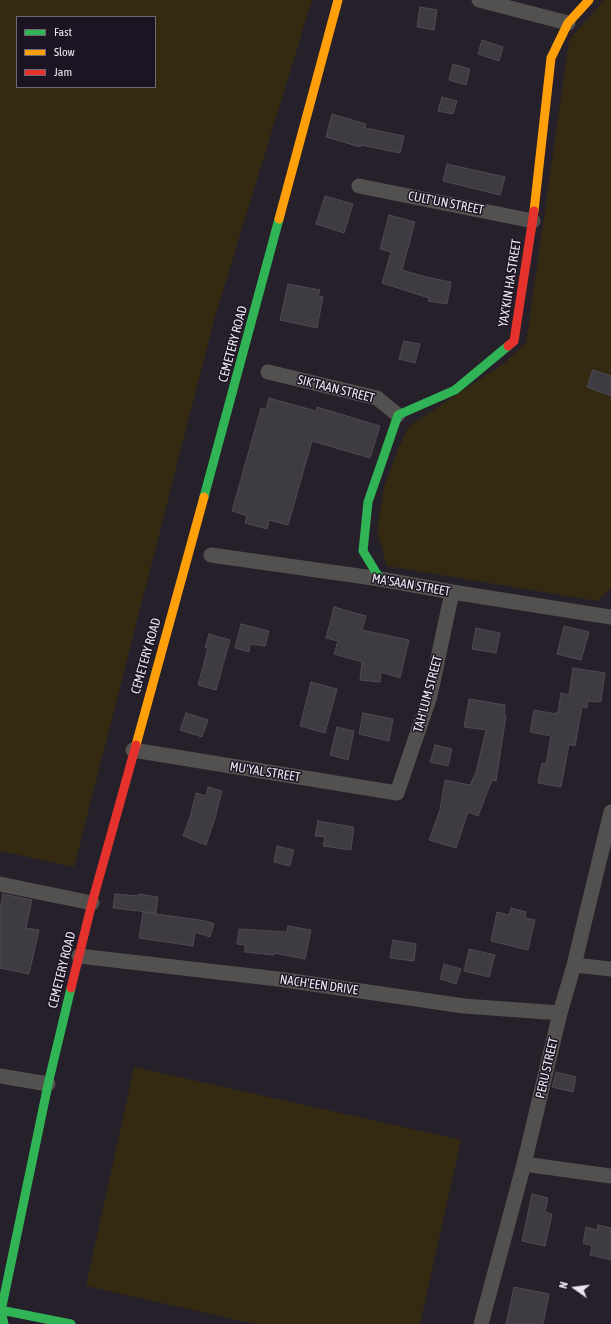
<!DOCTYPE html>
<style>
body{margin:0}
#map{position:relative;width:611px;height:1324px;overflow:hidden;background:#25202a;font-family:"Asap Condensed",sans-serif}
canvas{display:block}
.legend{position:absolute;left:16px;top:16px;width:140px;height:72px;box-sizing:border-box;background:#1d1423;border:1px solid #706875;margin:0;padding:5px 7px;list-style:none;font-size:12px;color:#ece6f1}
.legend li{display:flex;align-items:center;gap:8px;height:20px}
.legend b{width:20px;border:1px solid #706875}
.north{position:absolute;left:555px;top:1268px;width:40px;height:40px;-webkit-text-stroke:3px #1d1423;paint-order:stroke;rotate:284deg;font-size:11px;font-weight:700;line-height:16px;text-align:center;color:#ece6f1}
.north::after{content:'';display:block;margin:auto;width:14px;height:18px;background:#ece6f1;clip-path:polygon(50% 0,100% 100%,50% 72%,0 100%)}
</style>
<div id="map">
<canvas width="611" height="1324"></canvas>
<ul class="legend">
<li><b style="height:5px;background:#30b455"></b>Fast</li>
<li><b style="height:5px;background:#ff9f0a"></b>Slow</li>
<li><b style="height:5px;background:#e5322d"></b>Jam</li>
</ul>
<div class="north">N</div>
</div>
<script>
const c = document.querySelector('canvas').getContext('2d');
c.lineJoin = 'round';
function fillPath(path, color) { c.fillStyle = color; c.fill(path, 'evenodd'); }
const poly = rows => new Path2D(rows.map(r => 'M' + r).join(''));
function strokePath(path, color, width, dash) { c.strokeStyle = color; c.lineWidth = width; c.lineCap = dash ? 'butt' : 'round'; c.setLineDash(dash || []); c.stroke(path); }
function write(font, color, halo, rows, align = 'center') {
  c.font = font + ' "Asap Condensed",sans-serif'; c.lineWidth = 3; c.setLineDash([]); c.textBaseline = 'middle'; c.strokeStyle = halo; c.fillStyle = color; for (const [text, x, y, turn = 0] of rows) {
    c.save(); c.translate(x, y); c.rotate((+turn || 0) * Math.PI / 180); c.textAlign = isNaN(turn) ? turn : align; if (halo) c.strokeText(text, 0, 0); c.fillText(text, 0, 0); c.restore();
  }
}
fillPath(poly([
 [0,0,312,0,214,320,74,867,0,851],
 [17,17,155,17,155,87,17,87],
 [604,0,611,0,611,588,597,601,387,566,377,531,384,486,399,447,409,426,503,364,526,343,569,40],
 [134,1067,461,1140,420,1324,255,1324,86,1286]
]), '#342a12');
const building = poly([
 [420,7,437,10,434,30,417,27,420,7],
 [482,40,503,47,499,61,478,54,482,40],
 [453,64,470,69,466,85,449,80,453,64],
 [442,97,457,101,453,114,438,111,442,97],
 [332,114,366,124,365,128,404,136,400,153,361,145,360,147,326,137,332,114],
 [447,164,505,177,500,195,443,181,447,164],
 [325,196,353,204,344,233,316,224,325,196],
 [389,215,415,222,402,270,426,277,451,282,447,304,428,301,429,298,382,283,391,252,380,249,389,215],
 [288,284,320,290,318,296,323,297,317,328,280,320,288,284],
 [404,341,420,344,415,363,399,359,404,341],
 [593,370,611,376,611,396,587,387,593,370],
 [269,398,316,411,317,407,380,426,370,458,312,441,288,525,269,520,267,529,245,523,247,516,232,511,261,408,266,409,269,398],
 [334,607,366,616,362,630,409,640,400,678,381,672,380,682,360,680,362,662,334,654,338,641,326,638,334,607],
 [241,624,269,631,265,646,250,644,249,652,235,648,241,624],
 [564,626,589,632,581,660,557,654,564,626],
 [476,628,500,633,496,653,472,649,476,628],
 [209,634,230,640,216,690,198,685,208,648,205,648,209,634],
 [573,668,605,673,601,702,588,701,587,708,582,707,575,746,569,744,561,787,538,783,542,763,546,764,551,736,530,732,534,710,556,714,556,712,558,713,561,693,569,695,573,668],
 [311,682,337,689,325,733,300,726,311,682],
 [469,699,505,705,504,715,506,716,496,781,492,780,478,816,468,812,456,848,429,840,440,810,445,780,470,785,476,772,486,730,464,727,469,699],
 [186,713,208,720,202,737,180,730,186,713],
 [363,713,393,719,389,741,359,734,363,713],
 [337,727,354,731,348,760,330,755,337,727],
 [435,745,452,749,448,766,430,762,435,745],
 [208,787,222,791,215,818,206,845,183,836,190,817,196,793,206,796,208,787],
 [318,821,354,827,351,850,323,846,325,837,315,836,318,821],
 [277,846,294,850,290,866,274,862,277,846],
 [3,894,32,900,26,928,39,930,29,974,0,968,0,909,3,894],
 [115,894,138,896,139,894,158,897,156,913,113,908,115,894],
 [511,908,526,912,525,918,535,920,528,950,491,941,497,912,509,915,511,908],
 [143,912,206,921,214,924,210,937,195,932,193,946,139,938,143,912],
 [288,926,311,930,305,959,274,953,274,955,245,952,245,945,237,944,239,929,287,932,288,926],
 [393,940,416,944,414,961,390,958,393,940],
 [469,949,495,955,489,977,464,971,469,949],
 [444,964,461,969,456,984,440,979,444,964],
 [556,1072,576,1077,573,1092,552,1087,556,1072],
 [532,1194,548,1198,545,1212,552,1214,545,1246,522,1241,532,1194],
 [598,1225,611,1228,611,1260,590,1255,592,1246,583,1243,586,1227,597,1230,598,1225],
 [514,1287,549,1294,543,1324,506,1324,514,1287]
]);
fillPath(building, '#3f3b43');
strokePath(building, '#4f4a52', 1);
strokePath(poly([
 [479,0,568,23],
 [359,186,533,221],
 [268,372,377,398,398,415],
 [211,555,380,579,452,592,611,617],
 [133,750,397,793,430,696,452,592],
 [0,884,92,903],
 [79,956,278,979,464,1006,560,1013],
 [574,965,611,969],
 [0,1076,48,1084],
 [524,1164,611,1176],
 [481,1324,524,1164,560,1013,574,965,611,812]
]), '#53514f', 15);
strokePath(poly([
 [204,497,279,219],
 [380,579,363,551,368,502,398,415,455,390,508,346],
 [0,1310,71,1324],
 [4,1324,1,1311,49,1080,71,988]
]), '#30b455', 9);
strokePath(poly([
 [534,211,551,58,568,23,589,0],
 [279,219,338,0],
 [136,745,204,497]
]), '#ff9f0a', 9);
strokePath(poly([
 [508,346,514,341,534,211],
 [71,988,92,903,136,745]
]), '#e5322d', 9);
write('13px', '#ece6f1', '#1d1423', [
 ["CULT'UN STREET",446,203,11],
 ["YAX'KIN HA STREET",510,283,-81],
 ["CEMETERY ROAD",233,344,-75],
 ["SIK'TAAN STREET",336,389,14],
 ["MA'SAAN STREET",411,585,10],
 ["CEMETERY ROAD",146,656,-74],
 ["TAH'LUM STREET",428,694,-75],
 ["MU'YAL STREET",265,772,9],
 ["CEMETERY ROAD",62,970,-76],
 ["NACH'EEN DRIVE",319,985,8],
 ["PERU STREET",547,1068,-77]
]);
</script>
